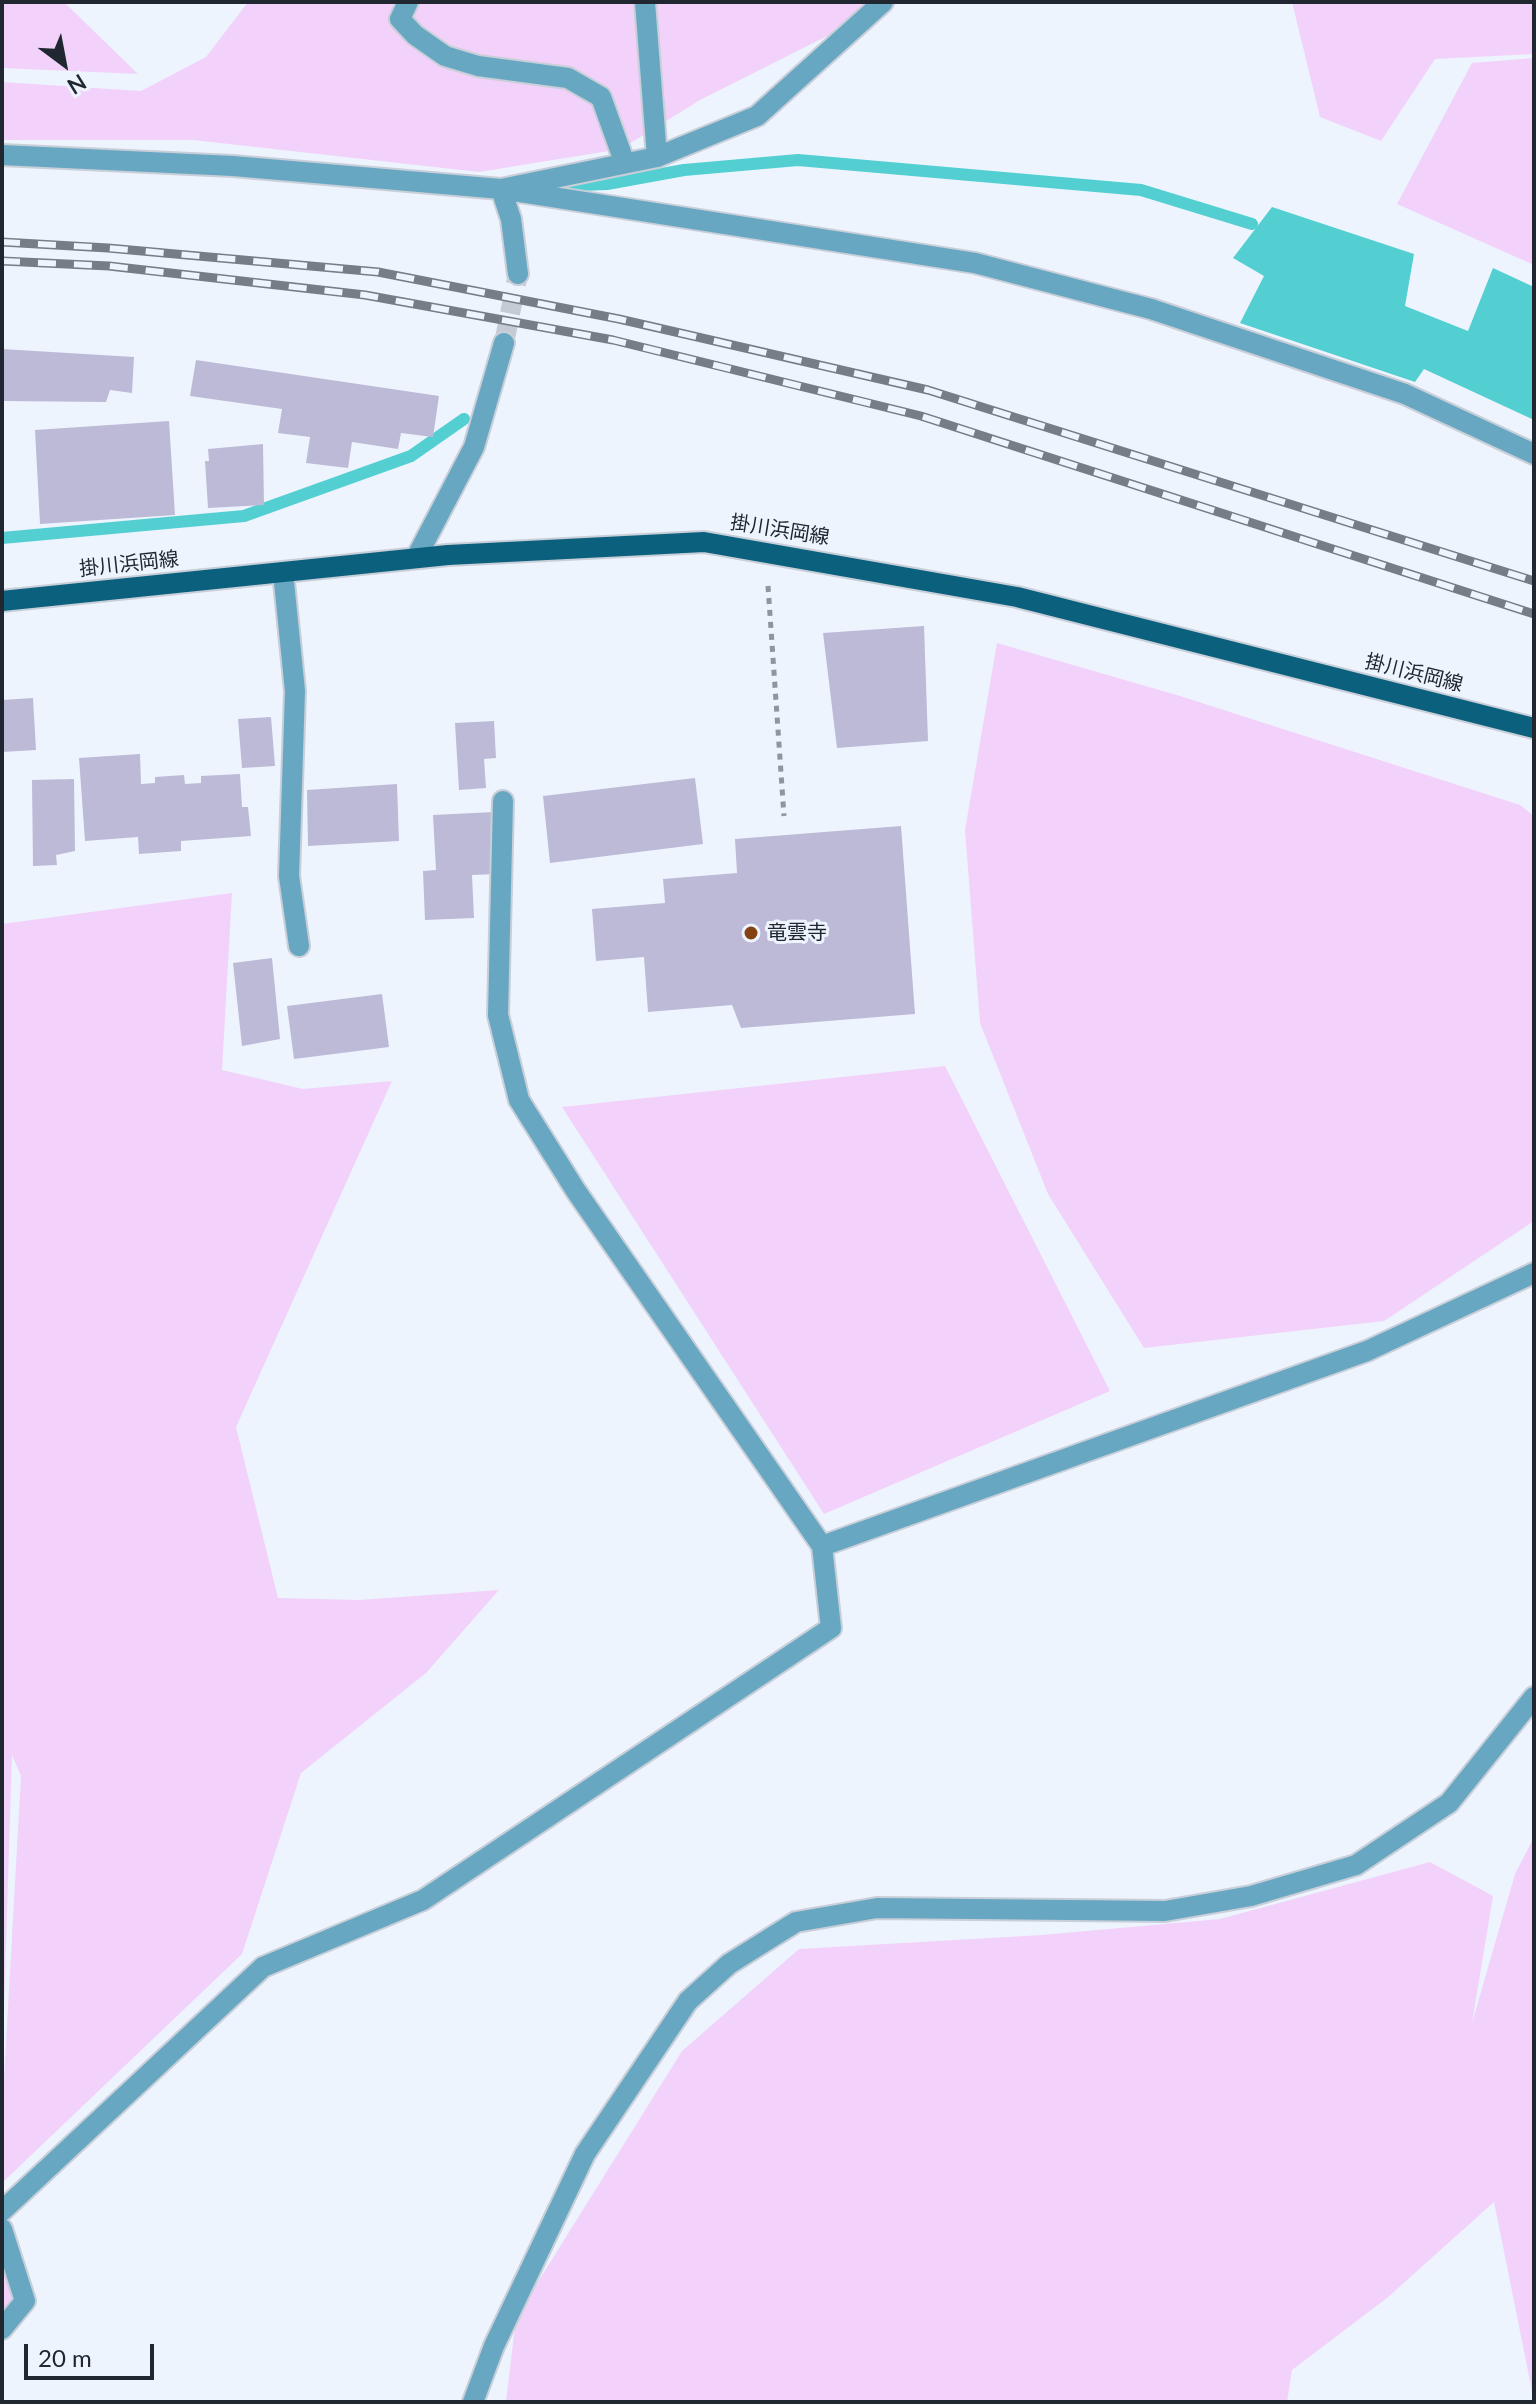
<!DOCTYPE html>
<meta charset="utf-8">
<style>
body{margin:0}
#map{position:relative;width:1536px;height:2404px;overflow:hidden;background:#edf4fe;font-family:Lato,sans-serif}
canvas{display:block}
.frame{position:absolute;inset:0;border:4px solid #212731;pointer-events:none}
.north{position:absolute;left:24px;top:24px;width:80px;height:80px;-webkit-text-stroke:6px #edf4fe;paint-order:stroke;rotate:148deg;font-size:22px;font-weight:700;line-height:32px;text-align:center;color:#212731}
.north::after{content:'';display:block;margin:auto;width:28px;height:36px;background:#212731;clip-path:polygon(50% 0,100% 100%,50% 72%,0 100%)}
.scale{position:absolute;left:24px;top:2344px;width:130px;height:36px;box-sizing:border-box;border:4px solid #212731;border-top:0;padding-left:10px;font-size:24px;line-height:28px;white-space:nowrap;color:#212731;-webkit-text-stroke:6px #edf4fe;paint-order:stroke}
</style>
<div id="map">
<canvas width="1536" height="2404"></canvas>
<div class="frame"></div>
<div class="north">N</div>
<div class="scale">20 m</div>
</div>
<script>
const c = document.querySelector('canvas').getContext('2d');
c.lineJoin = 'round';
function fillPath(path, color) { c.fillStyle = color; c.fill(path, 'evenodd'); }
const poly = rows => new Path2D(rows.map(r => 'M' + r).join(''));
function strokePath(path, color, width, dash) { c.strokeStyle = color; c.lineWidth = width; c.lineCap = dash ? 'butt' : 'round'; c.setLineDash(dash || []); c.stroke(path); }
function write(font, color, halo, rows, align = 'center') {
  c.font = font + ' Lato,"Noto Sans JP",sans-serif'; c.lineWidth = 6; c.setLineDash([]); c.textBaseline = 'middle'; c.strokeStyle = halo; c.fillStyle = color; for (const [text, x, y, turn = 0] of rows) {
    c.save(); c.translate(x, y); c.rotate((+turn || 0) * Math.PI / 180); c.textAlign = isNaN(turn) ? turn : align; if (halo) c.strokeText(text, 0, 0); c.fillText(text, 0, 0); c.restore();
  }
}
fillPath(poly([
 [2,2,64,2,138,74,2,68],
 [248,2,874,2,871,14,700,100,621,149,479,172,193,140,2,140,2,82,141,91,206,57],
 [1292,2,1534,2,1534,54,1435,59,1381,141,1320,117],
 [1534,58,1534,265,1397,204,1472,63],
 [997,643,1180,696,1520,805,1534,816,1534,1221,1384,1321,1144,1348,1048,1194,980,1023,965,830],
 [232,893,222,1070,303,1089,392,1081,236,1427,278,1598,359,1600,499,1590,426,1673,301,1773,242,1954,2,2183,2,2114,21,1776,12,1755,2,2070,2,924],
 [945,1066,1110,1391,824,1514,562,1107],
 [1534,1837,1534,2401,1494,2202,1387,2298,1292,2370,1287,2402,506,2402,516,2317,682,2051,799,1949,1042,1935,1220,1919,1430,1862,1493,1896,1472,2023,1515,1874],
 [2,2229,25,2301,2,2330]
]), '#f2d2fa');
fillPath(poly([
 [1272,207,1414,254,1405,306,1468,331,1493,268,1534,287,1534,420,1424,369,1415,382,1240,323,1264,276,1233,258]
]), '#53cfd2');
strokePath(poly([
 [555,186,607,184,684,170,798,160,1141,190,1252,224],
 [2,538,244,516,411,456,464,419]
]), '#53cfd2', 12);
fillPath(poly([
 [2,349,134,357,132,393,110,390,106,402,2,401],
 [196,360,439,396,433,437,401,433,398,449,352,442,348,468,306,463,310,437,278,433,282,409,190,396],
 [169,421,175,515,40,524,35,430],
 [263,444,264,505,208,508,205,461,209,461,208,449],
 [924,626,928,741,837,748,823,633],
 [33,698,36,750,2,752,2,700],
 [271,717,275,766,242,768,238,719],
 [494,721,496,758,484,759,486,788,459,790,455,723],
 [140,754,141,784,155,783,155,777,184,775,185,784,201,783,201,776,240,774,242,807,248,807,251,836,181,841,181,851,139,854,138,837,85,841,79,758],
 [695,778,703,844,550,863,543,796],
 [74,779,75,851,56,855,57,865,33,866,32,780],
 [397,784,399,841,308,846,307,790],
 [494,812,497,874,472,875,474,918,425,920,423,871,436,870,433,815],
 [901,826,915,1014,741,1028,732,1005,648,1012,644,957,596,961,592,909,665,903,663,879,737,873,735,839],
 [272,958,280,1039,242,1046,233,963],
 [382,994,389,1047,294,1059,287,1006]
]), '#bdbad7');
strokePath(poly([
 [504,343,518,274]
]), '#c4cbd5', 20, [20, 10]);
const lane = poly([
 [408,2,400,19,415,35,445,56,478,66,568,78,601,97,624,161],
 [645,2,657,157],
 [283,572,295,691,289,876,299,946]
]);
const street = poly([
 [2,155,233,166,501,189,975,263,1151,309,1405,394,1534,454],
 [518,274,511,219,501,189,657,157,757,116,883,2],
 [416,558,474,447,504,343],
 [503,801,498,1015,519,1100,576,1191,822,1546,1367,1351,1534,1273],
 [2,2211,263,1967,423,1900,831,1628,822,1546],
 [2,2229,25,2301,2,2329],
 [473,2402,494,2346,585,2154,688,2001,729,1964,796,1922,877,1908,1165,1911,1251,1896,1356,1865,1449,1803,1534,1697]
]);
const primary = poly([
 [2,601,448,555,704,542,1017,597,1534,728]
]);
strokePath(lane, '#c8cfd9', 24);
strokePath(street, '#c8cfd9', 24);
strokePath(primary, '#c8cfd9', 24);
strokePath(poly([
 [768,586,784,816]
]), '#8e959f', 5, [6, 6]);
strokePath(lane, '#68a7c2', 20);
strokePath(street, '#68a7c2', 20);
strokePath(primary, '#0b607d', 20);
const rail = poly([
 [2,242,108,248,378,272,619,319,928,390,1534,581],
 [2,261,109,266,365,295,613,340,921,416,1534,614]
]);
strokePath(rail, '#767d87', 9);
strokePath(rail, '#edf4fe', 6, [18]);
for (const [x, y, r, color] of [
 [751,933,8,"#844112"]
]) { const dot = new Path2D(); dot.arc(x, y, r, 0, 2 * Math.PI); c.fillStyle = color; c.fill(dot); strokePath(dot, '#edf4fe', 3); }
write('20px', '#212731', '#edf4fe', [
 ["掛川浜岡線",780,530,9],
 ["掛川浜岡線",129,564,-6],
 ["掛川浜岡線",1414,673,14]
]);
write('20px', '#212731', '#edf4fe', [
 ["竜雲寺",767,933]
], 'left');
</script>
